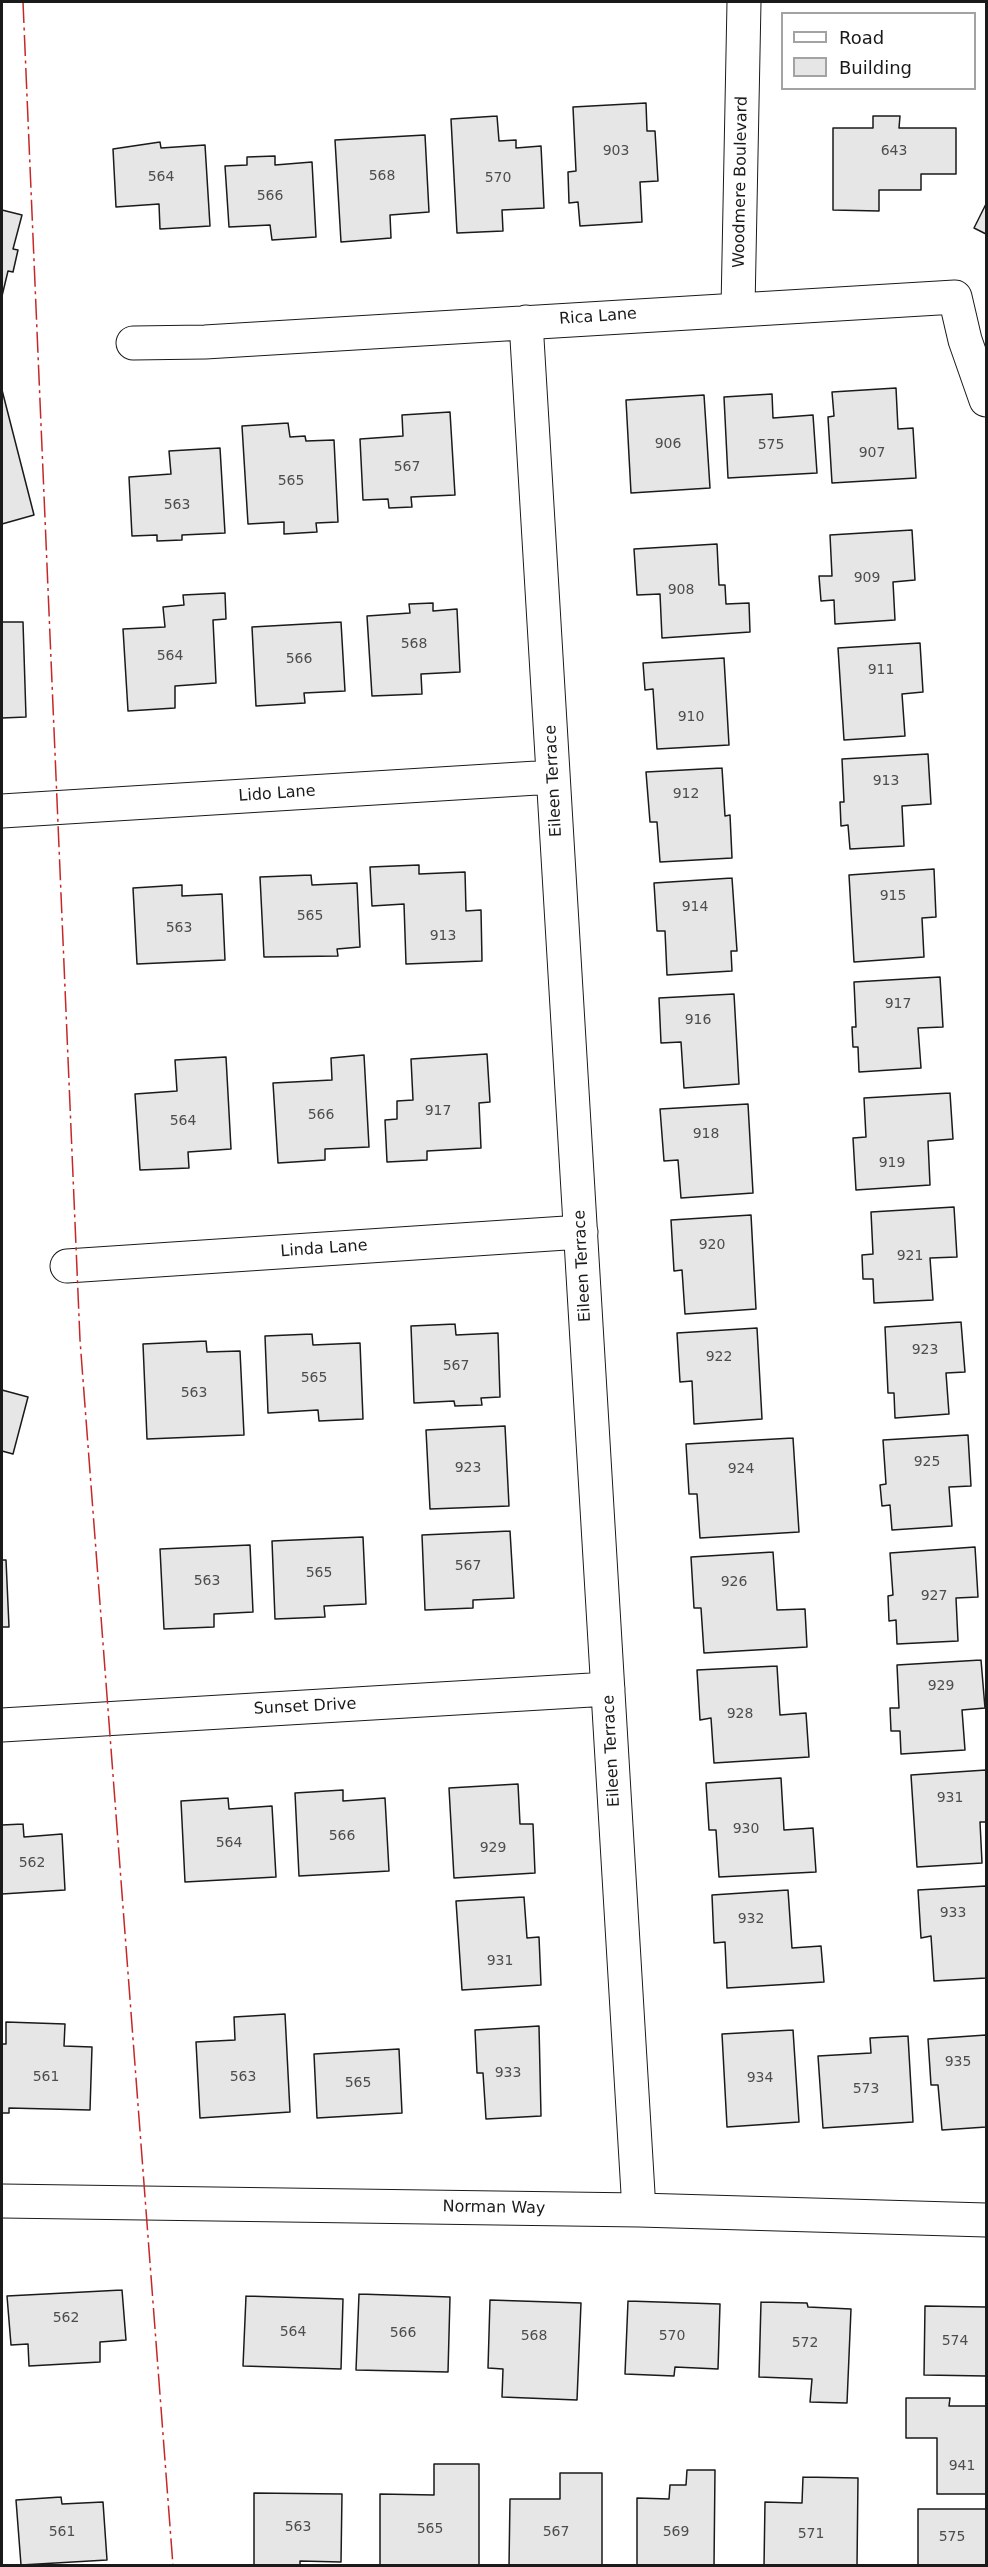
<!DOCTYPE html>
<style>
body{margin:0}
#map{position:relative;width:988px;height:2567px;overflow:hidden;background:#fff;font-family:"DejaVu Sans",sans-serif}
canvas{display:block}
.frame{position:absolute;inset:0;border:3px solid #1a1a1a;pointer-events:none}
.legend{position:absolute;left:781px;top:12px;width:195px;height:78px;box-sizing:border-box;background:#fff;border:2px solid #a3a3a3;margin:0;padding:8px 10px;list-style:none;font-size:18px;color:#1a1a1a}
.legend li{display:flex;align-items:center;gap:12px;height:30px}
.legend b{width:30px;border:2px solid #a3a3a3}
</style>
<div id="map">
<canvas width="988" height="2567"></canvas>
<div class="frame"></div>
<ul class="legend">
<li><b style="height:8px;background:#fff"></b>Road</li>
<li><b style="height:16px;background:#e6e6e6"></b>Building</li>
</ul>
</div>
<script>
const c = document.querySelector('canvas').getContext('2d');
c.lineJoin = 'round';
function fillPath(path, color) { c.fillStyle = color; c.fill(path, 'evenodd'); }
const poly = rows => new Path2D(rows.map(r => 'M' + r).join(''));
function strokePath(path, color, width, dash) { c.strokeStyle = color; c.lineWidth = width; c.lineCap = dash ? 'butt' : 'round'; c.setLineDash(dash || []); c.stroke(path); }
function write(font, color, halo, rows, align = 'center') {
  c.font = font + ' "DejaVu Sans",sans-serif'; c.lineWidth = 4.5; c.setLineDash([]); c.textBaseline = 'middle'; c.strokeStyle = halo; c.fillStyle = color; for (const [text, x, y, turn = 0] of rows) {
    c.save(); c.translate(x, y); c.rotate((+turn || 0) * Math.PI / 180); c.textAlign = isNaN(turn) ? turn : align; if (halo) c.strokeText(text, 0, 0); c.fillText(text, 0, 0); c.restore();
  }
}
const building = poly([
 [646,103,647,131,655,131,658,181,640,182,642,222,580,226,578,202,569,203,568,172,576,171,573,107,646,103],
 [497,116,499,141,516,140,516,148,541,146,544,208,502,210,503,231,457,233,451,119,497,116],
 [873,116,900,116,899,128,956,128,956,174,921,174,921,190,879,190,879,211,833,210,833,128,873,128,873,116],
 [425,135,429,212,390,215,391,238,341,242,335,140,425,135],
 [160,142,161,148,205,145,210,226,160,229,159,204,116,207,113,149,160,142],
 [275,156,275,165,312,162,316,237,272,240,270,225,229,227,225,166,247,165,247,157,275,156],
 [986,204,986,234,974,228,986,204],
 [2,210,22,215,13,249,18,250,13,272,8,271,2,296,2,210],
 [896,388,898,429,913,428,916,478,832,483,828,417,834,416,832,392,896,388],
 [2,390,34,515,2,524,2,390],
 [772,394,773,418,813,415,817,473,728,478,724,397,772,394],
 [704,395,710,488,631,493,626,400,704,395],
 [450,412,455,495,411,497,412,507,389,508,388,499,363,500,360,439,403,436,402,415,450,412],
 [288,423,290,437,305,436,306,441,334,440,338,522,316,523,317,532,284,534,284,522,248,524,242,426,288,423],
 [220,448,225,533,182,535,182,540,157,541,157,535,132,536,129,477,171,474,169,451,220,448],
 [912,530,915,580,893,582,895,620,835,624,834,600,821,601,819,576,832,576,830,535,912,530],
 [717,544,719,585,725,585,726,604,749,603,750,632,662,638,660,594,637,595,634,549,717,544],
 [225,593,226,619,213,620,216,683,175,686,175,708,128,711,123,629,165,627,163,607,184,605,183,595,225,593],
 [433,603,433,611,457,609,460,672,421,674,422,694,372,696,367,616,410,613,409,604,433,603],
 [2,622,23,622,26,717,2,718,2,622],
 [341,622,345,691,304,693,305,703,256,706,252,627,341,622],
 [920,643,923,692,902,694,905,736,844,740,838,648,920,643],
 [724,658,729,745,657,749,653,689,645,690,643,663,724,658],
 [928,754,931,804,902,806,904,846,850,849,848,825,841,826,840,802,844,802,842,759,928,754],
 [722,768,725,816,730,815,732,858,660,862,657,822,650,822,646,772,722,768],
 [419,865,419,874,465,872,466,911,481,910,482,961,406,964,404,904,372,906,370,867,419,865],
 [934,869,936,917,922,918,924,957,854,962,849,875,934,869],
 [311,875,312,885,357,883,360,947,337,949,338,956,264,957,260,877,311,875],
 [732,878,737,951,731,951,732,971,667,975,665,931,657,931,654,883,732,878],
 [182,885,182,896,222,894,225,960,137,964,133,888,182,885],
 [940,977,943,1027,918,1028,921,1068,859,1072,858,1047,853,1047,852,1027,856,1027,854,982,940,977],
 [734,994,739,1084,684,1088,681,1042,661,1043,659,998,734,994],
 [487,1054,490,1102,479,1103,481,1148,427,1151,427,1160,387,1162,385,1120,397,1119,397,1101,413,1100,411,1059,487,1054],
 [364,1055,369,1147,325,1149,325,1160,278,1163,273,1083,332,1080,331,1058,364,1055],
 [226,1057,231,1149,188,1152,189,1168,140,1170,135,1094,177,1091,175,1060,226,1057],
 [950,1093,953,1139,928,1141,930,1185,856,1190,853,1138,866,1137,864,1098,950,1093],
 [748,1104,753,1193,681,1198,678,1160,664,1161,660,1109,748,1104],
 [954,1207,957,1257,930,1258,933,1300,874,1303,873,1279,863,1279,862,1255,873,1254,871,1212,954,1207],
 [751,1215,756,1309,685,1314,682,1270,674,1271,671,1220,751,1215],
 [961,1322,965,1372,946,1373,949,1414,895,1418,894,1393,888,1393,885,1327,961,1322],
 [455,1324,456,1335,498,1333,500,1397,481,1398,482,1405,455,1406,454,1401,414,1403,411,1326,455,1324],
 [757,1328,762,1419,694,1424,692,1381,680,1382,677,1333,757,1328],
 [312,1334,313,1345,360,1343,363,1419,319,1421,318,1410,268,1413,265,1336,312,1334],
 [206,1341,207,1352,240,1351,244,1435,147,1439,143,1344,206,1341],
 [2,1390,28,1397,13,1454,2,1451,2,1390],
 [505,1426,509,1506,430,1509,426,1430,505,1426],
 [968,1435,971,1486,949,1487,952,1526,892,1530,890,1505,882,1506,880,1485,886,1484,883,1440,968,1435],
 [793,1438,799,1532,700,1538,697,1494,689,1494,686,1444,793,1438],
 [510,1531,514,1598,473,1600,473,1608,425,1610,422,1535,510,1531],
 [363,1537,366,1604,324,1606,325,1617,275,1619,272,1541,363,1537],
 [250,1545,253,1612,214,1614,214,1627,164,1629,160,1549,250,1545],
 [975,1547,978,1597,956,1598,958,1641,897,1644,896,1620,889,1621,888,1596,893,1595,890,1553,975,1547],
 [773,1552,777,1610,805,1609,807,1647,704,1653,701,1608,694,1608,691,1557,773,1552],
 [2,1560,6,1560,9,1627,2,1627,2,1560],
 [981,1660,985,1708,962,1710,965,1750,901,1754,900,1731,891,1731,890,1708,899,1708,897,1665,981,1660],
 [777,1666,780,1715,806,1713,809,1757,714,1763,711,1718,700,1720,697,1670,777,1666],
 [986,1770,986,1822,980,1822,982,1863,917,1867,911,1775,986,1770],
 [781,1778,784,1830,813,1828,816,1872,719,1877,716,1830,709,1830,706,1783,781,1778],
 [518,1784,520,1824,533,1824,535,1873,454,1878,449,1788,518,1784],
 [343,1790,343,1801,385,1798,389,1871,299,1876,295,1793,343,1790],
 [228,1798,229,1809,272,1806,276,1877,185,1882,181,1801,228,1798],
 [23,1824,24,1837,62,1834,65,1890,2,1894,2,1825,23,1824],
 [986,1886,986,1978,934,1981,931,1936,921,1938,918,1890,986,1886],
 [788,1890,792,1948,821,1946,824,1982,727,1988,725,1942,714,1943,712,1895,788,1890],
 [524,1897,527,1938,539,1937,541,1985,462,1990,456,1901,524,1897],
 [285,2014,290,2112,200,2118,196,2042,235,2040,234,2017,285,2014],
 [6,2022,65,2024,64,2046,92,2047,90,2110,9,2108,9,2113,2,2113,2,2044,6,2044,6,2022],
 [539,2026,541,2116,486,2119,483,2073,477,2073,475,2030,539,2026],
 [793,2030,799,2122,727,2127,722,2034,793,2030],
 [986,2035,986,2127,942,2130,938,2085,931,2085,928,2039,986,2035],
 [908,2036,913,2122,823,2128,818,2056,871,2053,870,2038,908,2036],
 [399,2049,402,2113,317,2118,314,2054,399,2049],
 [122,2290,126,2340,100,2342,100,2362,29,2366,28,2344,11,2345,7,2296,122,2290],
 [359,2294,450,2297,448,2372,356,2370,359,2294],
 [246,2296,343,2299,341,2369,243,2366,246,2296],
 [490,2300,581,2303,577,2400,502,2397,503,2369,488,2368,490,2300],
 [628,2301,720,2304,718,2369,675,2367,674,2376,625,2374,628,2301],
 [761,2302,807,2303,808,2307,851,2309,847,2403,810,2402,812,2379,759,2377,761,2302],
 [925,2306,986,2307,986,2376,924,2375,925,2306],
 [906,2398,950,2398,949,2406,986,2406,986,2494,937,2494,937,2438,906,2438,906,2398],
 [434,2464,479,2464,479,2565,380,2566,380,2494,434,2495,434,2464],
 [687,2470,715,2470,714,2566,637,2566,637,2498,669,2499,670,2485,686,2485,687,2470],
 [560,2473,602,2473,602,2566,509,2566,510,2499,560,2499,560,2473],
 [803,2477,858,2478,857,2566,764,2566,765,2502,802,2503,803,2477],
 [254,2493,342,2494,341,2562,300,2561,300,2566,254,2566,254,2493],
 [61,2497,62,2504,103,2502,107,2560,21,2565,16,2500,61,2497],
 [918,2509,986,2509,986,2566,918,2566,918,2509]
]);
fillPath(building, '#e6e6e6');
strokePath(building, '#1a1a1a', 1.5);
const minor = poly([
 [738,308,744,2],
 [526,322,639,2210],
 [133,343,205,342,955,297,965,340,986,400],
 [2,811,553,777],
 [67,1266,581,1232],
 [2,1725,608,1689],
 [2,2201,639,2210,986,2220]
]);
strokePath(minor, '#1a1a1a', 35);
strokePath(minor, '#fff', 33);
strokePath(poly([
 [23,2,80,1340,173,2566]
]), '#c62828', 1.5, [21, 4.5, 3, 4.5]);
write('14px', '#4d4d4d', null, [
 ["903",616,151],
 ["643",894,151],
 ["568",382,176],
 ["564",161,177],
 ["570",498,178],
 ["566",270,196],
 ["906",668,444],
 ["575",771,445],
 ["907",872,453],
 ["567",407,467],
 ["565",291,481],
 ["563",177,505],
 ["909",867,578],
 ["908",681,590],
 ["568",414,644],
 ["564",170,656],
 ["566",299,659],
 ["911",881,670],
 ["910",691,717],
 ["913",886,781],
 ["912",686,794],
 ["915",893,896],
 ["914",695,907],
 ["565",310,916],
 ["563",179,928],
 ["913",443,936],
 ["917",898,1004],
 ["916",698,1020],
 ["917",438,1111],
 ["566",321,1115],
 ["564",183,1121],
 ["918",706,1134],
 ["919",892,1163],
 ["920",712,1245],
 ["921",910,1256],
 ["923",925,1350],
 ["922",719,1357],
 ["567",456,1366],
 ["565",314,1378],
 ["563",194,1393],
 ["925",927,1462],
 ["923",468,1468],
 ["924",741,1469],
 ["567",468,1566],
 ["565",319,1573],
 ["563",207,1581],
 ["926",734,1582],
 ["927",934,1596],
 ["929",941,1686],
 ["928",740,1714],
 ["931",950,1798],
 ["930",746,1829],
 ["566",342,1836],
 ["564",229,1843],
 ["929",493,1848],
 ["562",32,1863],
 ["933",953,1913],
 ["932",751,1919],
 ["931",500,1961],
 ["935",958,2062],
 ["933",508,2073],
 ["561",46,2077],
 ["563",243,2077],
 ["934",760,2078],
 ["565",358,2083],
 ["573",866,2089],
 ["562",66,2318],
 ["564",293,2332],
 ["566",403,2333],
 ["568",534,2336],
 ["570",672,2336],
 ["574",955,2341],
 ["572",805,2343],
 ["941",962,2466],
 ["563",298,2527],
 ["565",430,2529],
 ["561",62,2532],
 ["567",556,2532],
 ["569",676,2532],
 ["571",811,2534],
 ["575",952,2537]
]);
write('16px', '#1a1a1a', '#fff', [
 ["Woodmere Boulevard",741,182,-89],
 ["Rica Lane",598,317,-4],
 ["Eileen Terrace",554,781,-93],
 ["Lido Lane",277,794,-4],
 ["Linda Lane",324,1249,-4],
 ["Eileen Terrace",583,1266,-93],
 ["Sunset Drive",305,1707,-3],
 ["Eileen Terrace",612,1751,-93],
 ["Norman Way",494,2208,1]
]);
</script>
